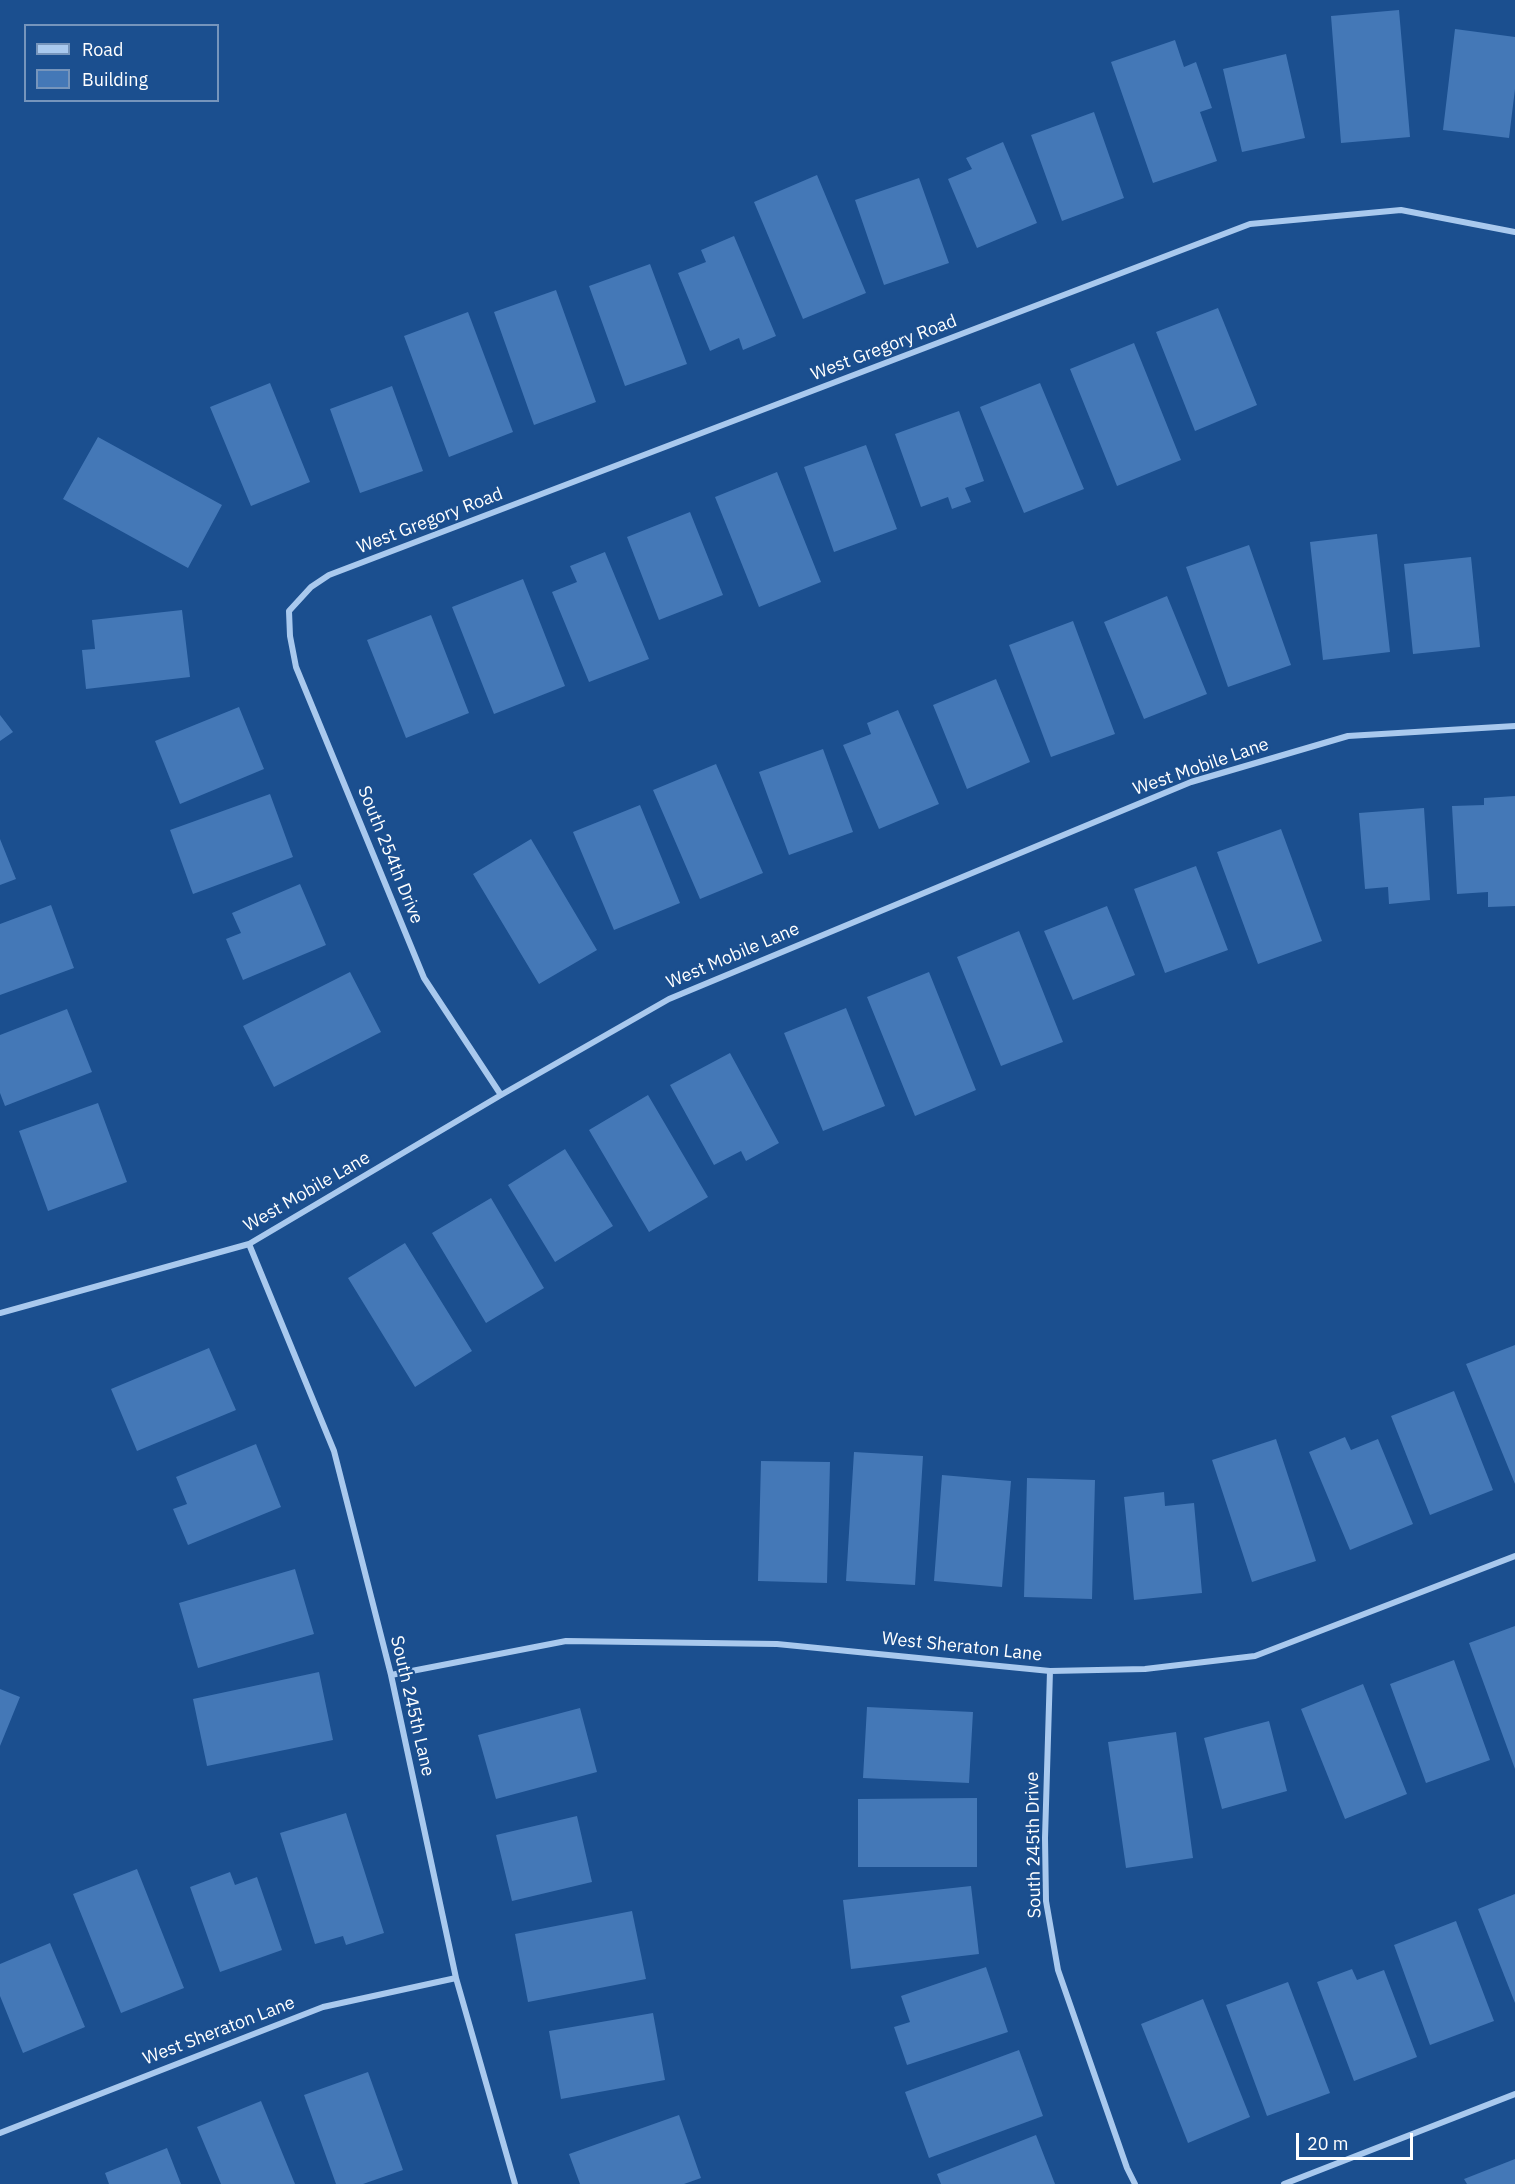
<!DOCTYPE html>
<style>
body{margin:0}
#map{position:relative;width:1515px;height:2184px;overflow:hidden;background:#1b4f8f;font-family:"IBM Plex Sans",sans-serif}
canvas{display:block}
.legend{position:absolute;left:24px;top:24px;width:195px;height:78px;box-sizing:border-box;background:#1b4f8f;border:2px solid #7695bc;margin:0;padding:8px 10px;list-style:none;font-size:18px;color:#fff}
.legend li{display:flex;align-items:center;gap:12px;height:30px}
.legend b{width:30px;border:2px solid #7695bc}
.scale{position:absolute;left:1296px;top:2133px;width:117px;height:27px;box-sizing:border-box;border:3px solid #fff;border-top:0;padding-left:8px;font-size:18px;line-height:21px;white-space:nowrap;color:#fff;-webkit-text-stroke:4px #1b4f8f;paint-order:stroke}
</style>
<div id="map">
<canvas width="1515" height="2184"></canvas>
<ul class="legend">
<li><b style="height:8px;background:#a9c9ee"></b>Road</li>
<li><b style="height:16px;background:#4478b7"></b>Building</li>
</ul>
<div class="scale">20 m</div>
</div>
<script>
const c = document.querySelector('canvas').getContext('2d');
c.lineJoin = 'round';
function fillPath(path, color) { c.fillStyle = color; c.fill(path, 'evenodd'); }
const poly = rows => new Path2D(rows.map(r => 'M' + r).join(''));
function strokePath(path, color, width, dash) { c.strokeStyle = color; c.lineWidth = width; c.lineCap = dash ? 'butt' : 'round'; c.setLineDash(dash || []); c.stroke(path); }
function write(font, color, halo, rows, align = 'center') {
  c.font = font + ' "IBM Plex Sans",sans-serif'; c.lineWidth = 4.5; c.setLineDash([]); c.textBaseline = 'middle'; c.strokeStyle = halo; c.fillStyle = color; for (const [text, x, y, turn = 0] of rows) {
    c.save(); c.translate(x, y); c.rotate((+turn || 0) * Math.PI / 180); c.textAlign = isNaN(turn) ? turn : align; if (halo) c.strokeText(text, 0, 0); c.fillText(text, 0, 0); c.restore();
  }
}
fillPath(poly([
 [1399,10,1410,137,1341,143,1331,16],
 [1455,29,1515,37,1515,89,1509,138,1443,130],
 [1175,40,1184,67,1196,62,1212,108,1200,112,1217,161,1153,183,1111,62],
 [1286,54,1305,138,1242,152,1223,69],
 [1094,112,1124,198,1062,221,1031,135],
 [1003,142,1037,223,977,248,948,179,972,169,966,158],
 [817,175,866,293,803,319,754,202],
 [919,178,949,263,884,285,855,200],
 [734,236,776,336,743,350,739,338,710,351,678,273,706,262,701,250],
 [650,264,687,364,625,386,589,286],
 [556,290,596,402,534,425,494,312],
 [1218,308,1257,405,1195,431,1156,332],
 [468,312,513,432,449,457,404,336],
 [1134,343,1181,460,1117,486,1070,369],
 [270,383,310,482,251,506,210,407],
 [1040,383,1084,489,1024,513,980,407],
 [392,386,423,471,360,493,330,409],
 [959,411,984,481,965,488,971,502,952,509,948,497,921,507,895,434],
 [98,437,222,505,188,568,63,499],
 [866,445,897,529,834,552,804,467],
 [777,472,821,582,759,607,715,497],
 [690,512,723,595,659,620,627,537],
 [1377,534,1390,652,1323,660,1310,542],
 [1249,545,1291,665,1228,687,1186,567],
 [605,552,649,659,589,682,552,592,577,582,570,566],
 [1471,557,1480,647,1413,654,1404,564],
 [523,579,565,686,494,714,452,607],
 [1167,596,1207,694,1144,719,1104,622],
 [182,610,190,677,86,689,82,650,95,649,92,620],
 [431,615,469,713,406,738,367,640],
 [1073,621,1115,734,1051,757,1009,645],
 [996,679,1030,762,967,789,933,705],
 [239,707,264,769,180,804,155,741],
 [898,710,939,804,879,829,843,745,871,734,867,723],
 [0,715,13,732,0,741],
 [823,749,853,832,789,855,759,772],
 [716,764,763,873,700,899,653,790],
 [270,794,293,857,193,894,170,830],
 [1515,796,1515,906,1488,907,1488,892,1457,894,1452,806,1484,805,1484,798],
 [640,805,680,903,614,930,573,832],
 [1424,808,1430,900,1389,904,1388,887,1365,889,1359,813],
 [1281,829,1322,941,1258,964,1217,852],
 [0,839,16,879,0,885],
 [531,839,597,950,539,984,473,874],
 [1196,866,1228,950,1165,973,1134,889],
 [300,884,326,945,243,980,226,939,241,933,232,913],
 [51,905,74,968,0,995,0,924],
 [1107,906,1135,975,1073,1000,1044,931],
 [1019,931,1063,1042,1001,1066,957,957],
 [350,972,381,1032,274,1087,243,1026],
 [929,972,976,1090,915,1116,867,997],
 [846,1008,885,1106,823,1131,784,1033],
 [67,1009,92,1072,5,1106,0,1093,0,1035],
 [730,1053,779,1143,746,1161,741,1151,714,1165,670,1085],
 [648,1095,708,1197,649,1232,589,1130],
 [98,1103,127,1182,48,1211,19,1131],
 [565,1149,613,1226,555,1262,508,1185],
 [491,1198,544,1288,486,1323,432,1233],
 [405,1243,472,1351,415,1387,348,1278],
 [1515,1345,1515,1484,1466,1364],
 [209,1348,236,1410,137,1451,111,1389],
 [1454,1391,1493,1490,1430,1515,1391,1416],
 [1345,1437,1351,1450,1378,1439,1413,1524,1350,1550,1309,1452],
 [1276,1439,1316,1561,1252,1582,1212,1460],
 [256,1444,281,1507,188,1545,173,1509,187,1504,176,1477],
 [854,1452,923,1456,915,1585,846,1581],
 [761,1461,830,1462,827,1583,758,1581],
 [942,1475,1011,1481,1002,1587,934,1581],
 [1027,1478,1095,1480,1092,1599,1024,1597],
 [1164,1492,1165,1506,1194,1503,1202,1593,1134,1600,1124,1497],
 [295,1569,314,1634,198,1668,179,1603],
 [1515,1626,1515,1769,1469,1643],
 [1454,1660,1490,1760,1426,1783,1390,1684],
 [319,1672,333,1740,207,1766,193,1699],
 [1363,1684,1407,1794,1345,1819,1301,1709],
 [0,1689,20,1697,0,1746],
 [867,1707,973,1712,969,1783,863,1778],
 [580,1708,597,1772,496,1799,478,1735],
 [1269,1721,1287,1791,1222,1809,1204,1738],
 [1176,1732,1193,1858,1126,1868,1108,1742],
 [977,1798,977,1867,858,1867,858,1799],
 [346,1813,384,1933,346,1945,343,1936,315,1944,280,1833],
 [577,1816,592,1882,512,1901,496,1835],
 [137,1869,184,1988,121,2013,73,1894],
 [230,1872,235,1885,257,1877,282,1950,220,1972,190,1887],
 [971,1886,979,1954,851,1969,843,1900],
 [1515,1894,1515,2003,1478,1909],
 [632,1911,646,1979,528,2002,515,1934],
 [1456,1921,1494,2021,1430,2045,1394,1945],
 [50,1943,85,2027,23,2053,0,1996,0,1964],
 [986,1967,1008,2032,907,2065,894,2027,910,2022,901,1996],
 [1352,1969,1357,1980,1384,1970,1417,2057,1354,2081,1317,1982],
 [1288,1982,1330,2093,1267,2116,1226,2005],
 [1203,1999,1250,2117,1188,2143,1141,2024],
 [653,2013,665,2080,561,2099,549,2031],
 [1019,2050,1043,2116,929,2158,905,2092],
 [368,2072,403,2170,363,2184,336,2184,304,2095],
 [261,2101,295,2184,221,2184,197,2127],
 [679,2115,701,2178,684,2184,580,2184,569,2154],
 [1036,2135,1055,2184,941,2184,937,2174],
 [167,2148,181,2184,109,2184,105,2173],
 [1515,2159,1515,2184,1467,2184,1464,2179]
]), '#4478b7');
strokePath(poly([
 [501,1095,424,978,296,667,290,636,289,611,311,587,329,575,1250,224,1401,210,1515,232],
 [249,1244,334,1451,391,1675,456,1978,515,2184],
 [0,1313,249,1244,501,1095,669,999,1191,782,1348,736,1515,726],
 [1050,1671,1045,1838,1046,1901,1058,1970,1127,2168,1135,2184],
 [391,1675,566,1641,777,1644,1050,1671,1145,1669,1255,1656,1515,1556],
 [0,2133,323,2007,456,1978],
 [1284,2184,1515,2094]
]), '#a9c9ee', 6);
write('18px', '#fff', '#1b4f8f', [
 ["West Gregory Road",884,348,-21],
 ["West Gregory Road",430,521,-21],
 ["West Mobile Lane",1201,767,-19],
 ["South 254th Drive",390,855,68],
 ["West Mobile Lane",733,956,-23],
 ["West Mobile Lane",307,1192,-30],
 ["West Sheraton Lane",962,1647,6],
 ["South 245th Lane",412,1706,77],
 ["South 245th Drive",1034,1845,-91],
 ["West Sheraton Lane",219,2031,-21]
]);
</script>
